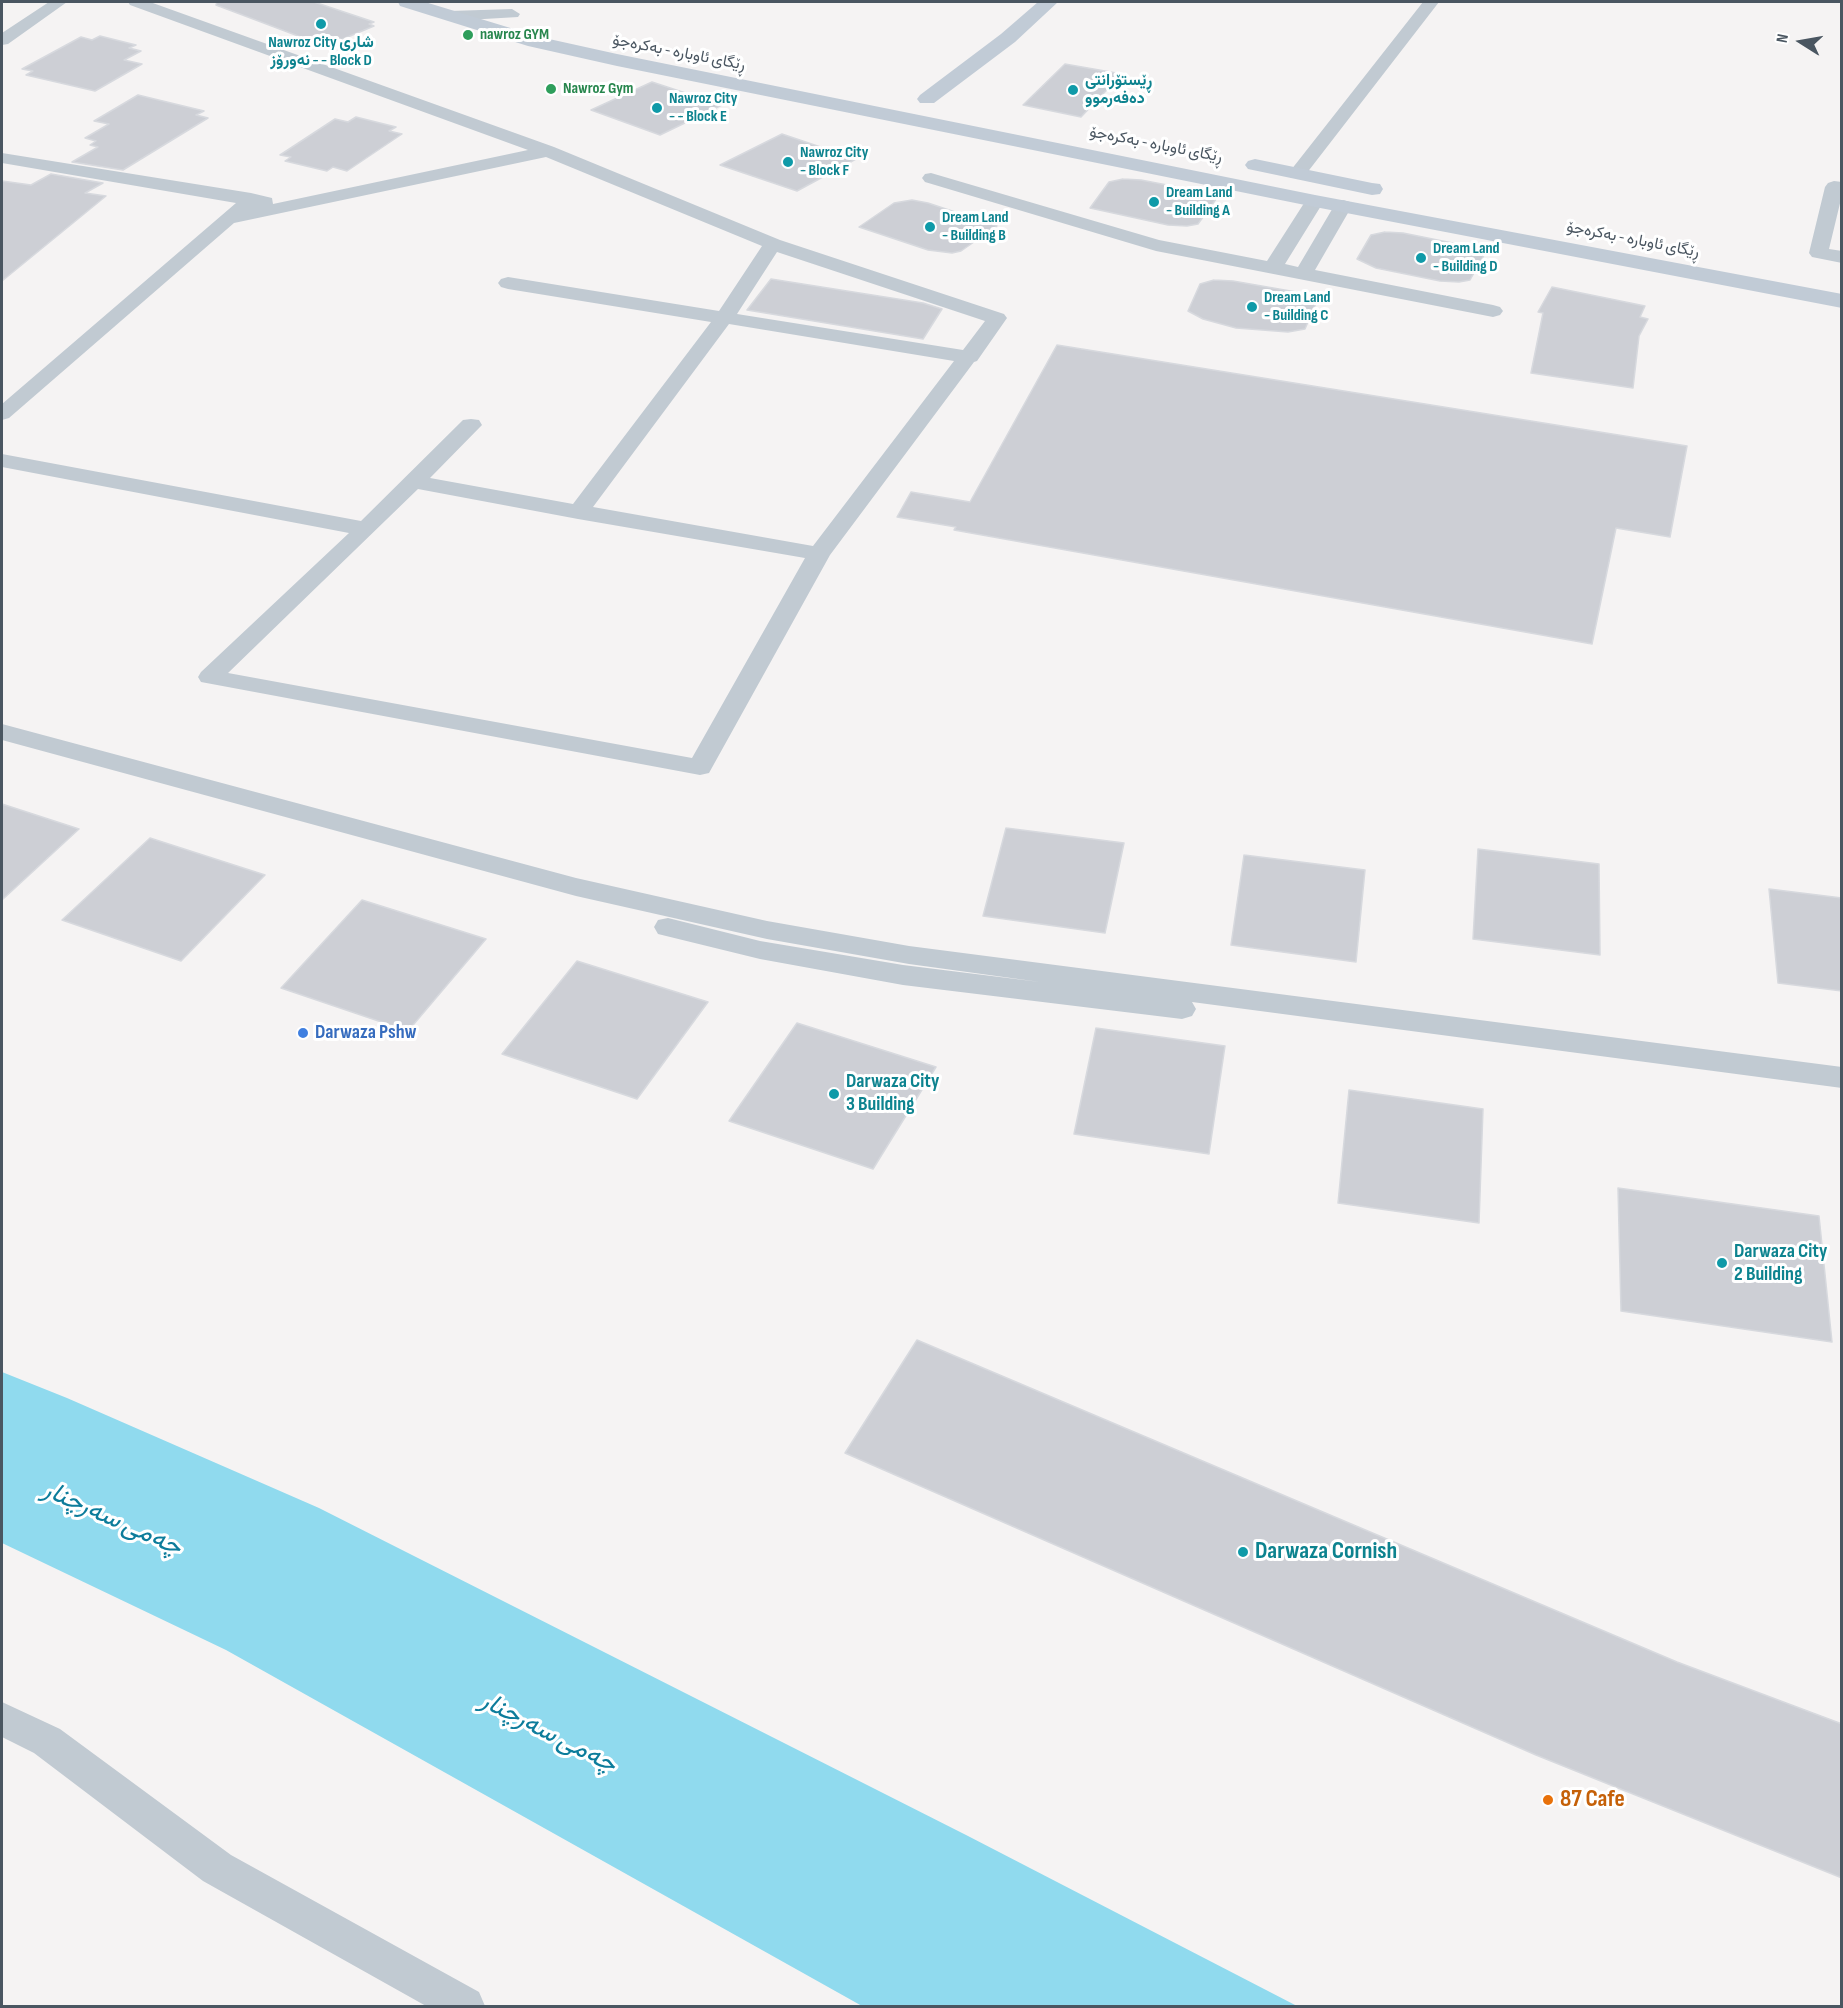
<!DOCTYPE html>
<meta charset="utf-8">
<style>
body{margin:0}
#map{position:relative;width:1843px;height:2008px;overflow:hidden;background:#f5f3f3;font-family:"Sofia Sans Condensed",sans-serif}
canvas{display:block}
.frame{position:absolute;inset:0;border:3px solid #4a5661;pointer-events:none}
.north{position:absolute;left:1771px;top:12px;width:60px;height:60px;-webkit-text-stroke:4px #fff;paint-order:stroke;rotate:281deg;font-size:16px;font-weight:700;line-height:24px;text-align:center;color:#4a5661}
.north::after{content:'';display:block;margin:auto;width:21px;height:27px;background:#4a5661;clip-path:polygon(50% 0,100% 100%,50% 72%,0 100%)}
</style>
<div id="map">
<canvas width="1843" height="2008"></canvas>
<div class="frame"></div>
<div class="north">N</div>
</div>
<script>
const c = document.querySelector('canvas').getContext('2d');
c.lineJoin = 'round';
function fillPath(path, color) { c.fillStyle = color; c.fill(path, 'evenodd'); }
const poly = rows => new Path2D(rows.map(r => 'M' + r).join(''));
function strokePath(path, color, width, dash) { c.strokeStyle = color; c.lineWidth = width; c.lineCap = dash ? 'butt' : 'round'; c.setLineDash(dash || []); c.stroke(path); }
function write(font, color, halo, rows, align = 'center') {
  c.font = font + ' "Sofia Sans Condensed",Vazirmatn,sans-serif'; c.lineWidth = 6; c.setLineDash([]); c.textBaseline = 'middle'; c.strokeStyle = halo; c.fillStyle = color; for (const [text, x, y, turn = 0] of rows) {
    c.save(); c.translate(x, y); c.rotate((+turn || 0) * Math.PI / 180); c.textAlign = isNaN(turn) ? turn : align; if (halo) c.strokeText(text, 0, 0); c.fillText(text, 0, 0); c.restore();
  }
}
fillPath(poly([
 [2,1372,67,1398,319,1508,968,1836,1297,2006,862,2006,226,1650,2,1543]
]), '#90daee');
const building = poly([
 [217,2,314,2,374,22,369,24,374,26,331,44,322,45,216,5,217,2],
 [100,36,136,45,129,48,141,51,124,60,142,64,95,91,26,75,33,71,22,69,81,37,92,40,100,36],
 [1065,64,1122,74,1081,117,1023,105,1065,64],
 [652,82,722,105,660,135,591,110,652,82],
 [138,95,204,111,196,115,208,118,123,170,72,162,98,147,90,145,96,141,85,138,109,124,94,121,138,95],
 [356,117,396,127,389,131,402,134,347,171,333,167,327,171,285,161,291,157,280,155,335,119,348,122,356,117],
 [782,134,856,159,797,191,720,165,782,134],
 [51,174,103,183,85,193,106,196,2,281,2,181,31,185,51,174],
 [1123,179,1141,180,1219,195,1198,224,1187,226,1168,225,1090,208,1109,182,1123,179],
 [912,200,928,203,997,226,961,251,952,253,928,250,859,227,894,203,912,200],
 [1385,232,1403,233,1487,250,1470,280,1459,282,1440,281,1376,268,1357,259,1371,235,1385,232],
 [771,279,923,303,942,309,923,339,747,310,771,279],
 [1214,280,1233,281,1319,296,1305,329,1288,332,1236,328,1203,319,1188,311,1200,284,1214,280],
 [1552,287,1645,306,1640,317,1648,319,1639,336,1633,388,1531,373,1543,313,1538,312,1552,287],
 [1057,345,1687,446,1670,537,1616,528,1592,644,954,530,956,527,897,517,911,492,970,502,1057,345],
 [2,804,79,829,2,900,2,804],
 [1006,828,1124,843,1105,933,983,916,1006,828],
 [150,838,265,875,181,961,62,920,150,838],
 [1478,849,1599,864,1600,955,1473,939,1478,849],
 [1244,855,1365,870,1356,962,1231,945,1244,855],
 [1769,889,1842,898,1842,991,1778,983,1769,889],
 [362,900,486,939,408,1031,281,988,362,900],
 [577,961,708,1002,637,1099,502,1054,577,961],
 [797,1023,936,1067,873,1169,729,1121,797,1023],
 [1096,1028,1225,1046,1209,1154,1074,1134,1096,1028],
 [1349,1090,1483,1109,1479,1223,1338,1203,1349,1090],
 [1618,1188,1819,1216,1832,1342,1621,1311,1618,1188],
 [917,1340,1677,1662,1842,1724,1842,1878,1536,1755,845,1453,917,1340]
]);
fillPath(building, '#cdcfd5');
strokePath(building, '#d7d9de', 1.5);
fillPath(poly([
 [49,2,67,2,8,44,2,45,2,33,49,2],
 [128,2,150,2,554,147,780,240,1004,314,1007,318,977,361,974,362,830,555,709,773,700,775,201,682,198,677,201,672,349,533,2,467,2,454,361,521,463,420,471,419,479,420,482,425,430,478,573,504,711,322,508,289,501,287,498,283,501,279,508,277,719,311,762,246,546,157,234,223,9,418,2,420,2,404,236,203,2,163,2,153,251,193,272,198,273,204,528,150,130,5,128,2],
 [777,252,985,321,963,350,737,314,777,252],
 [729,324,954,361,813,546,593,507,729,324],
 [418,489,578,519,805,558,692,758,228,673,418,489],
 [1423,2,1439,2,1303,178,1291,178,1288,174,1291,170,1423,2],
 [512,9,520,14,518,17,450,21,442,16,450,11,512,9],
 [931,173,1159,240,1267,261,1308,197,1322,197,1324,201,1285,264,1298,267,1334,206,1336,202,1343,200,1350,202,1352,206,1315,270,1493,305,1500,307,1503,311,1500,315,1493,317,1156,251,925,182,922,178,925,174,931,173],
 [1834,181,1842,182,1842,195,1829,249,1842,251,1842,263,1812,257,1809,253,1825,187,1828,183,1834,181],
 [2,724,576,878,767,921,909,946,1842,1067,1842,1088,1192,1002,1196,1009,1192,1016,1182,1019,903,985,760,959,658,934,654,927,658,920,668,918,760,941,903,965,1040,982,909,964,767,939,576,896,2,740,2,724],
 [2,1702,60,1729,231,1855,479,1992,485,2006,426,2006,203,1881,34,1753,2,1737,2,1702]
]), '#c1cad2');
fillPath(poly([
 [398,2,425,2,540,37,617,54,1315,195,1842,294,1842,308,1315,207,617,66,528,46,400,6,398,2],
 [1038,2,1058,2,1015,42,934,103,920,103,917,99,920,95,1001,34,1038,2],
 [1255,159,1372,183,1380,184,1383,189,1380,194,1372,195,1248,169,1245,165,1248,161,1255,159]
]), '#c1cbd6');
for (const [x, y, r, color] of [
 [321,24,6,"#0f9aa8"],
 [468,35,6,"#2e9e5b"],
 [551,89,6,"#2e9e5b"],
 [1073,90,6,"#0f9aa8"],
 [657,108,6,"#0f9aa8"],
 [788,162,6,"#0f9aa8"],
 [1154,202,6,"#0f9aa8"],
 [930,227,6,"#0f9aa8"],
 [1421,258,6,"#0f9aa8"],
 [1252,307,6,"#0f9aa8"],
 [303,1033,6,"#3f7fe0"],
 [834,1094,6,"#0f9aa8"],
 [1722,1263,6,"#0f9aa8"],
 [1243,1552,6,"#0f9aa8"],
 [1548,1800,6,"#e8710a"]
]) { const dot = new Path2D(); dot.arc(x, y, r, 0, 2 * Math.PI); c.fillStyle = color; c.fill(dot); strokePath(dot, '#fff', 2); }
write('bold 16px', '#27864d', '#fff', [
 ["nawroz GYM",480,35],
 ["Nawroz Gym",563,89]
], 'left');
write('bold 16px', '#0d838f', '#fff', [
 ["Nawroz City شاری",321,43,"center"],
 ["نەورۆز - - Block D",321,61,"center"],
 ["ڕێستۆرانتی",1085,81],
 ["دەفەرموو",1085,99],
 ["Nawroz City",669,99],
 ["- - Block E",669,117],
 ["Nawroz City",800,153],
 ["- Block F",800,171],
 ["Dream Land",1166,193],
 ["- Building A",1166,211],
 ["Dream Land",942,218],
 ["- Building B",942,236],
 ["Dream Land",1433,249],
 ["- Building D",1433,267],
 ["Dream Land",1264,298],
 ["- Building C",1264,316]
], 'left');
write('16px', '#4a5661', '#fff', [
 ["ڕێگای ئاوبارە - بەکرەجۆ",679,53,11],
 ["ڕێگای ئاوبارە - بەکرەجۆ",1156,145,11],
 ["ڕێگای ئاوبارە - بەکرەجۆ",1633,240,11]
]);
write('bold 20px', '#366cbe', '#fff', [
 ["Darwaza Pshw",315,1033]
], 'left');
write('bold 20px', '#0d838f', '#fff', [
 ["Darwaza City",846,1082],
 ["3 Building",846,1105],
 ["Darwaza City",1734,1252],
 ["2 Building",1734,1275]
], 'left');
write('bold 24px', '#0d838f', '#fff', [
 ["Darwaza Cornish",1255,1552]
], 'left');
write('bold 24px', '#c56008', '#fff', [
 ["87 Cafe",1560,1800]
], 'left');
write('italic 26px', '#0c7c9b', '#fff', [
 ["چەمی سەرچنار",112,1519,24],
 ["چەمی سەرچنار",548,1733,27]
]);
</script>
